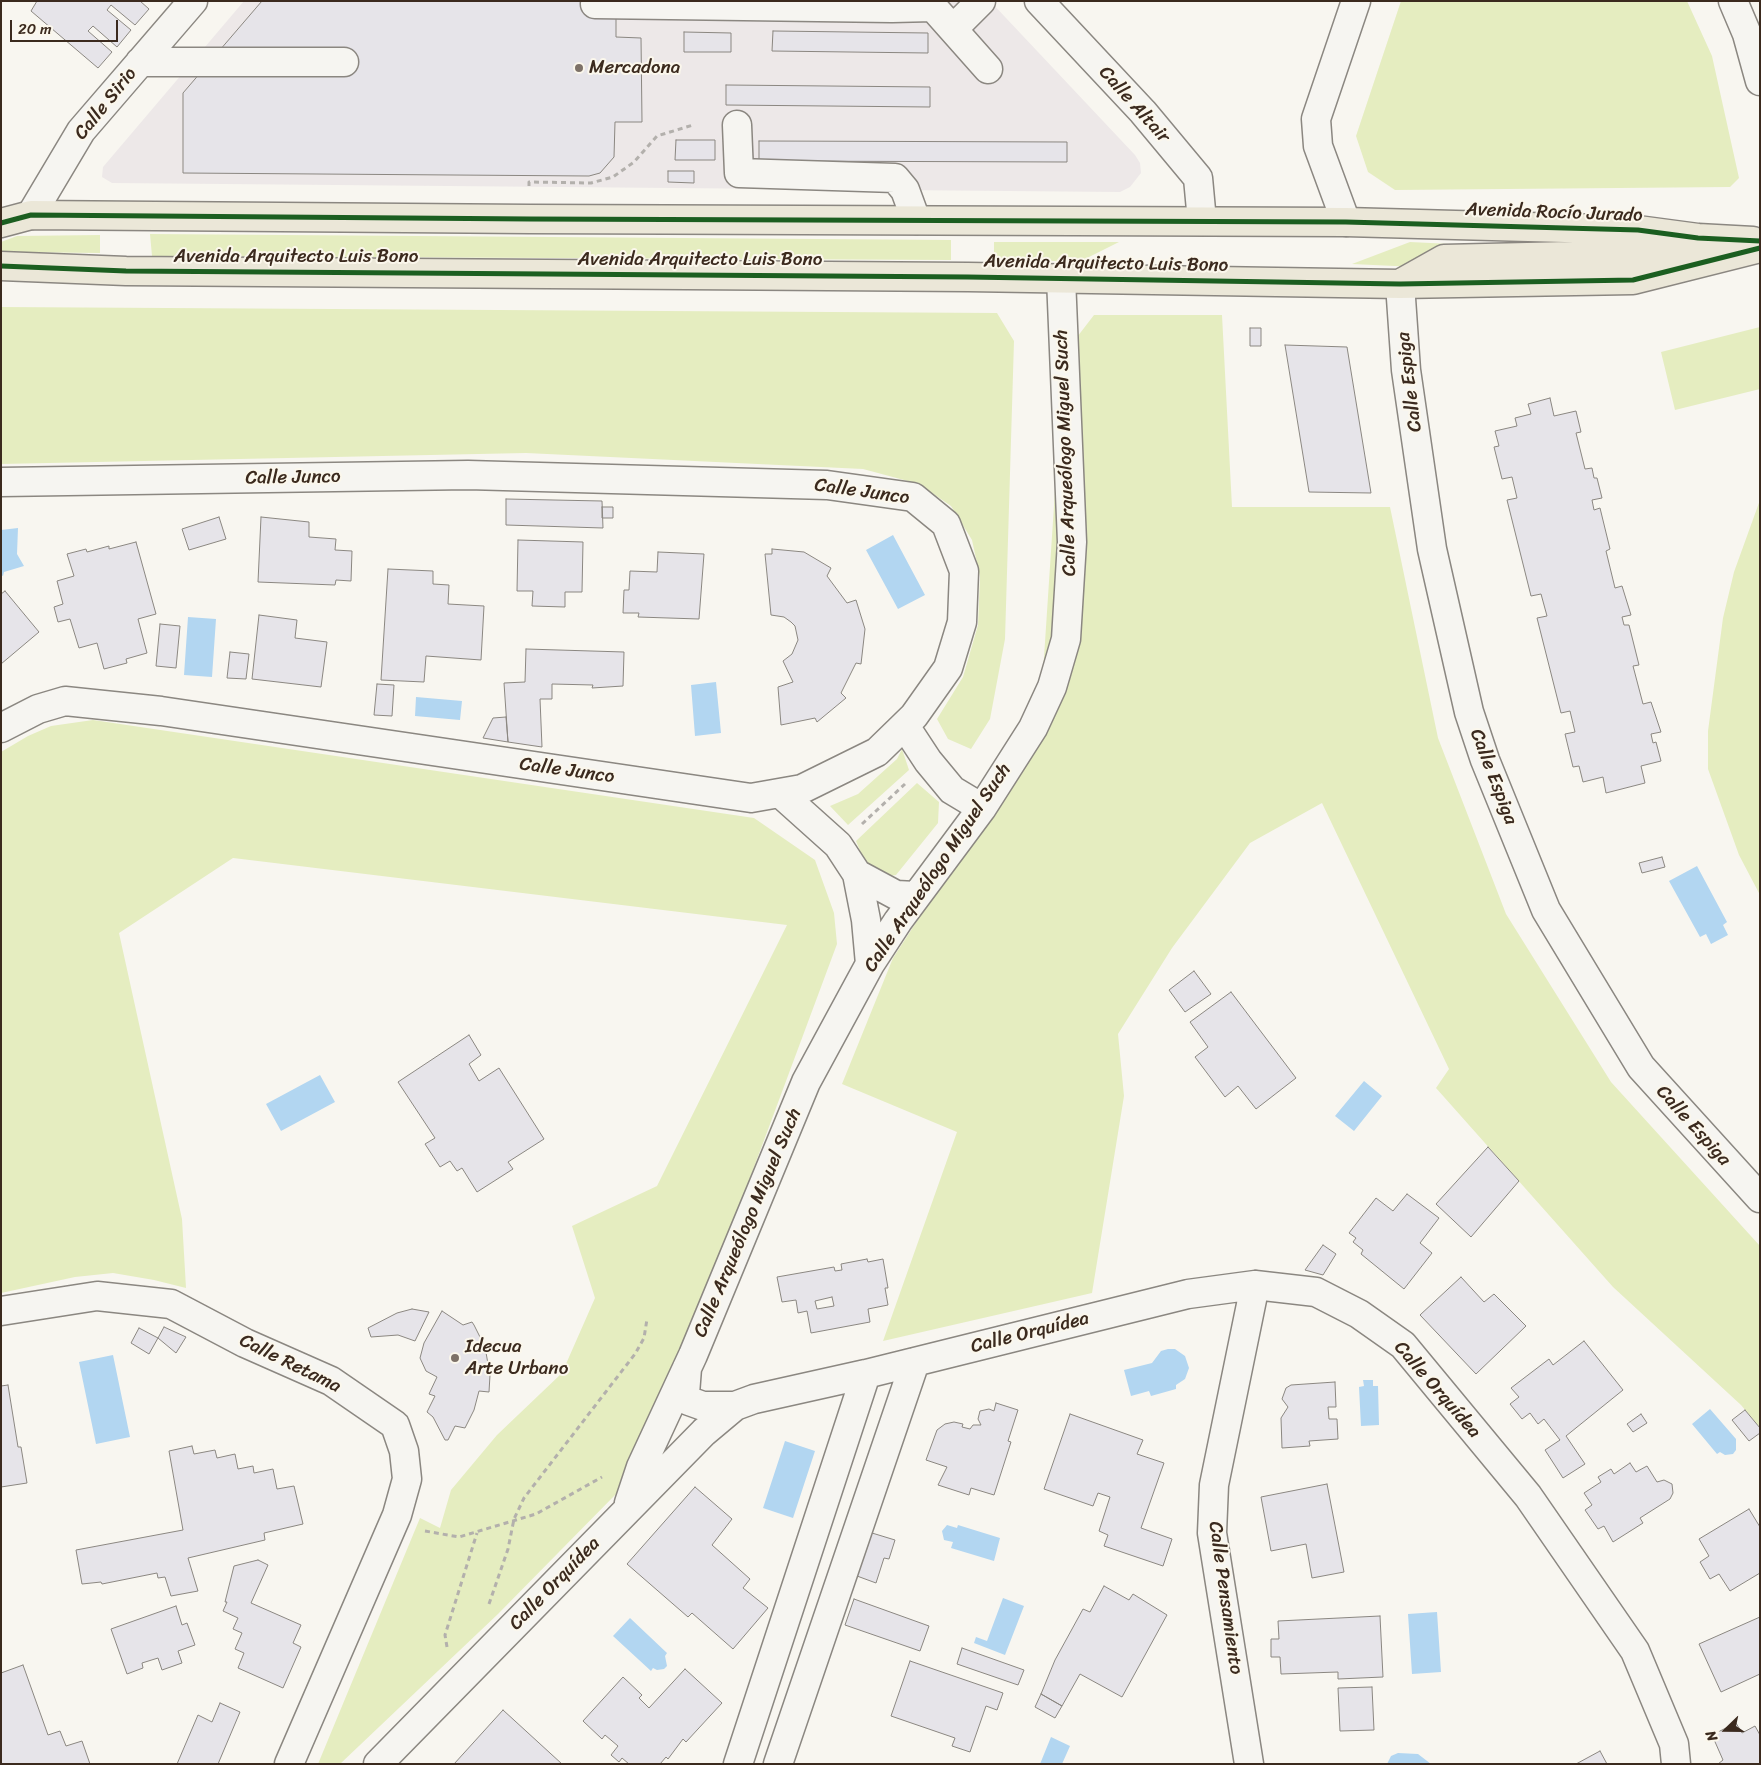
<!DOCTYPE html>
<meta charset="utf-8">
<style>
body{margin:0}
#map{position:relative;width:1761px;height:1765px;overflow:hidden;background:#f8f6f0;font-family:Sriracha,sans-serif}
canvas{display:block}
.frame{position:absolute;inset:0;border:2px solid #3b2a1e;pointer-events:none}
.north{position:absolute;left:1701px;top:1705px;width:50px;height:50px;-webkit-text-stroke:4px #fbf7ec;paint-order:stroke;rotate:248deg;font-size:14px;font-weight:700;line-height:20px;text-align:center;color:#3b2a1e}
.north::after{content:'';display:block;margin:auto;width:18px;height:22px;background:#3b2a1e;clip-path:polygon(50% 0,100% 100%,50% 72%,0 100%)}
.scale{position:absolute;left:10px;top:20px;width:108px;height:22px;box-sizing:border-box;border:2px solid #3b2a1e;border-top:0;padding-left:6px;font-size:15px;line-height:18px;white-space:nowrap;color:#3b2a1e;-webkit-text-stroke:4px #fbf7ec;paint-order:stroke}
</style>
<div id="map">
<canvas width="1761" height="1765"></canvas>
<div class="frame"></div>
<div class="north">N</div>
<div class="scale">20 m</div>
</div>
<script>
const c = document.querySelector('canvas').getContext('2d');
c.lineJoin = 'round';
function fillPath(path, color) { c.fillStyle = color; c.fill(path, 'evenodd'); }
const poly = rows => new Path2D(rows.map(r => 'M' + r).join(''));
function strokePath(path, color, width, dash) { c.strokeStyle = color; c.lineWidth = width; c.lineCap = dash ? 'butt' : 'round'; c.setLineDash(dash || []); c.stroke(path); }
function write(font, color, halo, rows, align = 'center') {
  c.font = font + ' Sriracha,sans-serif'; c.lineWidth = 4; c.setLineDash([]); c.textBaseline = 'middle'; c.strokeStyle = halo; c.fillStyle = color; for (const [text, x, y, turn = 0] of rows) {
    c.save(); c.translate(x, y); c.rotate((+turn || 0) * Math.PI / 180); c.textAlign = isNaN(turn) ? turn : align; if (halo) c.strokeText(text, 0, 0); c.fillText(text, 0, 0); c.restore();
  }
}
fillPath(poly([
 [244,1,990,1,1135,155,1140,163,1141,173,1130,187,1120,192,112,183,102,177,103,167]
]), '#ede8e8');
fillPath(poly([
 [1401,1,1687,1,1712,56,1739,178,1730,187,1395,190,1368,172,1356,136],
 [150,234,951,240,951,260,152,256],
 [100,235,100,253,1,252,1,242,17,236],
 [994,242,1119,242,1081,261,994,261],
 [1410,242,1451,244,1416,267,1352,264],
 [1,307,997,313,1014,341,1005,639,990,719,971,749,948,739,937,719,963,677,978,625,980,577,972,540,951,506,919,484,863,469,526,453,1,464],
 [1094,315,1222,315,1232,507,1390,507,1438,738,1506,914,1611,1082,1760,1246,1760,1428,1741,1405,1613,1287,1436,1088,1449,1069,1322,803,1250,843,1172,948,1118,1034,1124,1096,1092,1293,883,1341,957,1132,842,1084,893,958,1039,733,1064,354],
 [1760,327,1760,389,1675,410,1661,352],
 [1760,500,1760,895,1739,855,1708,769,1708,731,1723,618,1734,572],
 [93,720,754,818,815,860,834,913,837,944,699,1315,618,1492,498,1614,340,1764,318,1764,420,1518,440,1528,451,1490,497,1435,562,1373,595,1298,572,1226,657,1186,787,925,233,858,119,933,182,1219,186,1288,154,1280,113,1273,75,1277,1,1293,1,752,28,736,51,726],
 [902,749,909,770,848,825,830,806,858,794,897,759],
 [917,783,939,802,938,823,896,875,877,878,865,863,856,841]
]), '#e5edc0');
fillPath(poly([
 [18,528,17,554,24,566,4,572,3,576,1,575,1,530],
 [893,535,925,595,898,609,866,550],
 [188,617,216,619,212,677,184,675],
 [716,682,721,733,695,736,691,685],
 [416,697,462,701,460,720,415,716],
 [1697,866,1727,922,1723,925,1728,935,1711,944,1706,934,1700,937,1669,881],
 [320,1075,335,1102,281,1131,266,1104],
 [1364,1081,1382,1096,1354,1131,1335,1116],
 [1168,1349,1175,1349,1185,1356,1189,1368,1185,1379,1176,1385,1176,1389,1151,1396,1149,1391,1131,1396,1124,1370,1152,1363,1161,1351],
 [113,1355,130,1437,96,1444,79,1362],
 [1363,1380,1373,1380,1373,1386,1378,1386,1379,1425,1361,1426,1359,1387,1364,1386],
 [1710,1409,1736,1439,1736,1450,1733,1454,1725,1455,1720,1452,1717,1454,1692,1424],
 [785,1441,815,1451,793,1518,763,1508],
 [947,1525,957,1528,958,1525,1000,1538,994,1561,951,1548,953,1542,944,1540,942,1531],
 [1003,1598,1024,1606,1005,1655,974,1643,976,1637,987,1641],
 [1437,1612,1441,1672,1412,1674,1408,1614],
 [630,1618,667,1653,665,1656,667,1666,664,1669,657,1670,653,1668,651,1671,613,1636],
 [1051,1737,1070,1746,1062,1764,1040,1764],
 [1398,1753,1418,1754,1431,1764,1387,1764,1391,1756]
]), '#b2d6f1');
const building = poly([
 [37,1,140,1,149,9,135,25,111,5,107,10,131,30,117,47,93,26,88,31,112,52,98,68,31,11,37,1],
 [262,1,616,1,616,37,641,38,642,122,615,122,614,157,600,173,589,176,183,173,183,93,262,1],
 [773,31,928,33,928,53,772,51,773,31],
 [684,32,731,33,731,52,684,52,684,32],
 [726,85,930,87,930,107,726,105,726,85],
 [676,140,715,140,715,160,675,160,676,140],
 [759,141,1067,142,1067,162,759,161,759,141],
 [668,171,694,171,694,183,668,182,668,171],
 [1250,328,1261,328,1261,346,1250,346,1250,328],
 [1285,345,1347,347,1371,493,1309,492,1285,345],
 [1550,398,1554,416,1576,411,1581,432,1576,433,1585,469,1592,468,1594,478,1597,478,1602,498,1592,500,1594,510,1600,508,1610,549,1606,551,1615,588,1622,586,1631,615,1622,617,1624,625,1629,625,1639,665,1633,666,1643,704,1651,702,1661,732,1651,734,1653,743,1656,742,1661,761,1641,766,1645,783,1606,793,1603,777,1583,782,1579,766,1573,767,1565,734,1575,732,1570,711,1561,713,1537,618,1547,616,1541,594,1531,596,1507,500,1517,498,1512,477,1502,479,1494,447,1499,446,1495,431,1517,426,1515,418,1531,414,1528,404,1550,398],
 [506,499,602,501,603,528,506,525,506,499],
 [602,507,613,507,613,518,602,518,602,507],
 [219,517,226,539,189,550,182,529,219,517],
 [261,517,309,522,309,537,336,539,335,550,352,551,351,581,336,580,335,585,258,582,261,517],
 [518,540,583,542,582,592,565,592,565,607,532,606,533,591,517,591,518,540],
 [136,542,156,614,138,619,147,653,126,659,127,663,104,669,97,643,79,648,70,619,58,622,54,607,63,604,57,581,74,576,67,554,86,549,87,552,109,546,109,549,136,542],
 [772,549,804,552,831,568,827,576,847,603,856,600,865,629,861,664,856,663,841,693,846,698,817,722,815,718,781,725,778,687,793,682,783,661,792,654,798,640,795,626,791,622,784,617,771,615,765,554,772,554,772,549],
 [658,552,704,554,699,619,638,617,639,613,623,613,624,590,629,590,630,571,657,572,658,552],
 [388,569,433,571,433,584,449,585,448,604,484,606,481,660,426,656,424,682,381,680,388,569],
 [5,591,39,632,1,664,1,594,5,591],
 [259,615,297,620,295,638,327,642,321,687,252,679,259,615],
 [160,624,180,626,176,668,156,666,160,624],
 [526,649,624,652,623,686,592,688,593,685,552,684,552,699,540,699,542,747,508,742,504,683,525,682,526,649],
 [230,652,249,654,246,679,227,678,230,652],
 [377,684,394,685,392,716,374,715,377,684],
 [506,717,508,742,483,738,493,718,506,717],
 [1662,857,1665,867,1642,873,1639,863,1662,857],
 [1194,971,1211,994,1185,1012,1169,990,1194,971],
 [1231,992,1296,1078,1256,1109,1238,1086,1225,1097,1195,1057,1208,1047,1190,1022,1231,992],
 [469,1035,481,1055,469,1064,479,1081,499,1068,544,1139,508,1162,513,1169,477,1192,462,1168,457,1171,450,1161,440,1167,425,1144,435,1138,398,1082,469,1035],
 [1488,1147,1519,1181,1471,1237,1436,1204,1488,1147],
 [1407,1194,1439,1218,1420,1243,1432,1253,1404,1289,1361,1254,1363,1250,1353,1242,1356,1238,1349,1233,1376,1198,1393,1211,1407,1194],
 [1323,1245,1336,1254,1323,1275,1305,1270,1323,1245],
 [867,1259,868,1262,883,1259,888,1288,885,1288,888,1305,868,1309,870,1322,811,1333,807,1311,798,1313,796,1300,782,1302,777,1277,834,1267,835,1271,842,1270,841,1264,867,1259],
 [832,1297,834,1306,817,1309,815,1301,832,1297],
 [1461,1277,1484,1302,1494,1294,1526,1326,1476,1374,1420,1315,1461,1277],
 [412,1309,429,1312,415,1341,398,1335,371,1337,368,1328,397,1313,412,1309],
 [442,1311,463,1325,472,1322,474,1325,485,1347,490,1375,489,1392,479,1391,474,1410,465,1428,455,1426,448,1440,445,1440,433,1417,427,1412,435,1396,429,1394,437,1377,426,1371,420,1358,424,1343,442,1311],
 [164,1327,186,1337,176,1353,158,1338,164,1327],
 [139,1328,158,1338,149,1354,131,1343,139,1328],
 [1584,1341,1623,1390,1566,1436,1585,1464,1563,1478,1545,1450,1560,1440,1544,1419,1538,1424,1530,1413,1522,1419,1510,1404,1519,1397,1511,1388,1549,1359,1553,1365,1584,1341],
 [1335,1382,1336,1407,1328,1407,1329,1419,1337,1419,1338,1439,1309,1441,1310,1446,1282,1448,1281,1418,1288,1407,1282,1399,1286,1388,1291,1385,1335,1382],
 [8,1385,18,1447,21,1447,27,1483,1,1487,1,1493,1,1386,8,1385],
 [996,1403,1018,1410,1008,1441,1011,1442,994,1495,971,1488,969,1495,938,1485,947,1467,926,1460,937,1430,945,1424,954,1422,963,1424,962,1427,970,1429,973,1425,981,1425,978,1419,980,1411,989,1409,994,1411,996,1403],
 [1745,1410,1760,1428,1760,1433,1749,1441,1732,1420,1745,1410],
 [1070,1414,1143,1440,1137,1454,1164,1463,1141,1528,1172,1539,1163,1566,1104,1546,1108,1535,1099,1531,1110,1497,1098,1493,1093,1506,1044,1489,1070,1414],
 [1641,1414,1647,1423,1633,1432,1627,1424,1641,1414],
 [192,1446,194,1454,215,1450,217,1458,235,1454,238,1469,253,1466,254,1473,273,1469,277,1489,294,1486,303,1524,264,1533,265,1540,188,1558,198,1591,171,1596,165,1577,158,1578,157,1573,102,1584,101,1582,82,1584,76,1550,183,1530,169,1451,192,1446],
 [1630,1463,1636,1472,1647,1466,1657,1482,1664,1480,1672,1484,1673,1493,1670,1499,1640,1518,1643,1523,1613,1542,1604,1526,1598,1529,1585,1510,1592,1505,1584,1493,1601,1482,1598,1477,1611,1469,1614,1474,1630,1463],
 [1327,1484,1344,1572,1312,1578,1306,1544,1271,1551,1261,1497,1327,1484],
 [695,1487,732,1519,712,1545,750,1579,743,1588,768,1608,733,1649,692,1613,688,1617,627,1564,695,1487],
 [1749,1509,1760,1527,1760,1573,1730,1591,1719,1574,1710,1579,1700,1562,1709,1556,1699,1539,1749,1509],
 [872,1533,895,1540,889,1559,884,1558,876,1583,857,1576,872,1533],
 [258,1560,268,1565,251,1603,301,1625,293,1643,301,1647,283,1688,238,1668,244,1653,235,1649,242,1633,233,1629,238,1618,223,1611,227,1602,225,1602,234,1566,258,1560],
 [1104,1586,1129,1600,1133,1594,1167,1615,1122,1697,1080,1674,1062,1706,1041,1694,1055,1660,1083,1609,1090,1612,1104,1586],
 [854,1599,929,1626,920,1651,845,1625,854,1599],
 [176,1606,182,1625,187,1623,195,1645,178,1651,182,1663,162,1670,158,1658,142,1663,143,1668,127,1674,111,1629,176,1606],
 [1380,1616,1383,1677,1338,1679,1338,1672,1281,1674,1280,1657,1271,1657,1271,1639,1279,1639,1278,1621,1380,1616],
 [1760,1617,1760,1674,1721,1692,1699,1644,1760,1617],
 [962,1648,1024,1670,1018,1685,957,1664,962,1648],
 [910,1661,1003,1693,997,1710,986,1706,970,1752,952,1746,955,1738,891,1716,910,1661],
 [23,1665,48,1735,60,1731,66,1746,82,1741,90,1764,1,1764,1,1673,23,1665],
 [685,1669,722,1703,686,1742,683,1739,668,1759,666,1757,660,1764,629,1764,622,1758,619,1762,611,1755,618,1746,605,1735,602,1739,583,1721,623,1677,642,1695,639,1698,649,1708,685,1669],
 [1372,1687,1374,1730,1340,1731,1338,1688,1372,1687],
 [1041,1694,1062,1706,1055,1718,1035,1707,1041,1694],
 [220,1703,240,1712,218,1764,177,1764,198,1715,212,1722,220,1703],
 [503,1710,562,1764,454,1764,503,1710],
 [1736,1723,1742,1733,1755,1726,1760,1735,1760,1764,1718,1764,1723,1760,1712,1735,1736,1723],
 [1600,1751,1607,1764,1576,1764,1600,1751]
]);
fillPath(building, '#e6e4e9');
strokePath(building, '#8b8781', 1);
const minor = poly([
 [1039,1,1143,112,1198,178,1202,221],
 [1733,1,1747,34,1760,81],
 [595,4,892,8,933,7,988,69],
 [953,29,981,1],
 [140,62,344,62],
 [737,125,739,173,895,178,905,190,916,220],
 [31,215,81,131,193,1],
 [1346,222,1318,146,1316,119,1356,1],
 [1400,284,1406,370,1432,549,1469,712,1485,760,1546,910,1641,1067,1760,1198],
 [1,482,468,475,827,485,913,497,946,524,964,571,962,622,948,668,914,716,877,752,802,789,751,798,161,711,65,701,38,709,1,728],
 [905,726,928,761,952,790,982,808],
 [780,793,838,845,857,874,866,920,870,964],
 [857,874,896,895,916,896],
 [1,1311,97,1296,171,1304,245,1343,331,1381,395,1425,404,1451,407,1479,397,1515,289,1764],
 [687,1368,685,1394,689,1401,703,1406,735,1406],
 [629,1503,641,1467,693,1355,806,1082,870,964,898,921,982,808,1033,728,1052,687,1066,639,1072,542,1061,278],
 [378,1764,704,1432,735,1406,754,1399,866,1374,1188,1294,1255,1285,1316,1292,1359,1314,1403,1345,1528,1496,1635,1651,1674,1744,1676,1764],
 [738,1764,866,1374],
 [778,1764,915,1362],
 [1249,1764,1212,1533,1214,1485,1255,1285]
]);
const major = poly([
 [1,223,31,215,530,219,1346,222,1638,230,1698,238,1753,241],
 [1,266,126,271,968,277,1400,284,1633,280,1760,248],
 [1403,282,1444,259,1653,254,1692,241]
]);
strokePath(minor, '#8b8781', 31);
strokePath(major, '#8b8781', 31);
strokePath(poly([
 [529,186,529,182,591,183,613,177,634,162,657,136,693,125],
 [862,824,905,784],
 [425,1531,459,1537,536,1514,602,1477],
 [489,1604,508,1549,514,1519,524,1498,635,1354,644,1338,647,1319],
 [447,1647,445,1635,477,1533]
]), '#b3b0ac', 3, [5, 4]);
strokePath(minor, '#f6f5f1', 28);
strokePath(major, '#ebe7d8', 28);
strokePath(poly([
 [1,223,31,215,530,219,1346,222,1638,230,1698,238,1760,241],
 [1,266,126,271,968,277,1400,284,1633,280,1760,248]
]), '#1b5e20', 5);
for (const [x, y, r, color] of [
 [579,68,5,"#7d7168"],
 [455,1358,5,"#7d7168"]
]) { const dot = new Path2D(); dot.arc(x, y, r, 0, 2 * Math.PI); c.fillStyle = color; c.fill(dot); strokePath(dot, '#fbf7ec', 2); }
write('19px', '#3b2a1e', '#fbf7ec', [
 ["Mercadona",589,68],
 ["Idecua",465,1347],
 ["Arte Urbano",465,1369]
], 'left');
write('19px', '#3b2a1e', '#fbf7ec', [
 ["Calle Sirio",106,104,-51],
 ["Calle Altair",1134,105,48],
 ["Avenida Rocío Jurado",1554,213,2],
 ["Avenida Arquitecto Luis Bono",296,257],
 ["Avenida Arquitecto Luis Bono",700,260],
 ["Avenida Arquitecto Luis Bono",1106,264,1],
 ["Calle Espiga",1410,382,-97],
 ["Calle Arqueólogo Miguel Such",1066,453,-92],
 ["Calle Junco",293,478,-1],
 ["Calle Junco",862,492,8],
 ["Calle Junco",567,771,8],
 ["Calle Espiga",1493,777,69],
 ["Calle Arqueólogo Miguel Such",938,868,-56],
 ["Calle Espiga",1693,1126,48],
 ["Calle Arqueólogo Miguel Such",748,1223,-67],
 ["Calle Orquídea",1030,1333,-14],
 ["Calle Retama",290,1364,26],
 ["Calle Orquídea",1437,1390,49],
 ["Calle Orquídea",555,1584,-46],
 ["Calle Pensamiento",1225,1598,82]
]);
</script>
